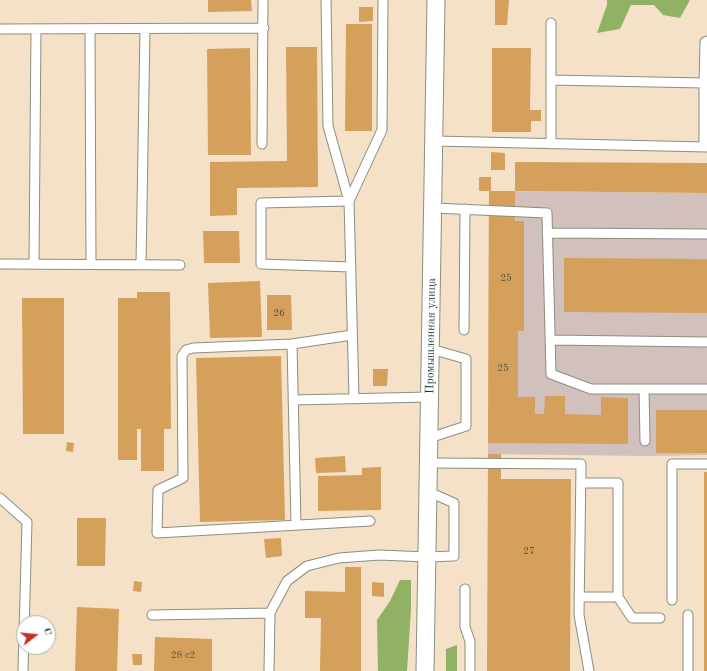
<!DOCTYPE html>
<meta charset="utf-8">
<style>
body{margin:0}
#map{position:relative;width:707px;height:671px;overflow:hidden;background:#f5e1c7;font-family:"Old Standard TT",serif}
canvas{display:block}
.north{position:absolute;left:16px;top:615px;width:40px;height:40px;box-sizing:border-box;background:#fff;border:1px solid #a5b1ae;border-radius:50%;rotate:74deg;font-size:11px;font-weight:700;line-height:16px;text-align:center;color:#1f3d34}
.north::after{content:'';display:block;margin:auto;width:14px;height:18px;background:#c8321e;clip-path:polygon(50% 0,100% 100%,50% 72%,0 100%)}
</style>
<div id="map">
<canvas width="707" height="671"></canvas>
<div class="north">С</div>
</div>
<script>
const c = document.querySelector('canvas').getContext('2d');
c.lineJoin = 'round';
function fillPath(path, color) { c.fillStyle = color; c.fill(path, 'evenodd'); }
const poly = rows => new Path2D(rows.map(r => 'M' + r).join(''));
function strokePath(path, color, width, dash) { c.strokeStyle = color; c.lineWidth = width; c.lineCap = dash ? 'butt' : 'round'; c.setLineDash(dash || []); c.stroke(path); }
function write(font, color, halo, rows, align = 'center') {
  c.font = font + ' "Old Standard TT",serif'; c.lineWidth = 3.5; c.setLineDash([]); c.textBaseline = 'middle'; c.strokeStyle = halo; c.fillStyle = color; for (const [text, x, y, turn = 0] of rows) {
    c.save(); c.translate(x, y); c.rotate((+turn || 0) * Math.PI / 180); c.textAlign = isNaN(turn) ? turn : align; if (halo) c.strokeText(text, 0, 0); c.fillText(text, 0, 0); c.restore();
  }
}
fillPath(poly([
 [489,191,707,193,707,455,646,456,488,454]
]), '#d1c0bc');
fillPath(poly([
 [607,0,690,0,680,18,663,15,654,5,631,5,620,29,597,33,607,5],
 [400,580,411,580,411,610,407,671,378,671,377,620,390,601],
 [457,645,457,671,446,671,446,649]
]), '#91b265');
fillPath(poly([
 [208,0,251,0,252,11,208,12],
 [495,0,509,0,507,25,495,25],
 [359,7,373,7,373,21,359,22],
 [346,24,372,24,372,131,345,131],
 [286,47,317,47,318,187,237,188,237,215,210,216,210,162,287,161],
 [250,48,251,155,208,155,207,49],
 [492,48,531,48,530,110,541,110,541,121,531,121,531,132,492,132],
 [491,152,505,153,505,170,491,170],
 [515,162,707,163,707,193,515,191],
 [479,177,491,177,491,191,515,191,515,221,524,221,524,331,518,331,518,397,535,397,535,414,544,414,545,396,565,396,565,414,601,415,601,397,628,398,628,444,488,443,489,191,479,191],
 [203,231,239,231,240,263,204,263],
 [564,258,707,259,707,313,564,312],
 [260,281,262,337,210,338,208,283],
 [137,292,170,292,171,429,164,429,164,471,141,471,141,429,137,429,137,460,118,460,118,298,137,298],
 [267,295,291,295,292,330,267,330],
 [22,298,64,298,64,434,23,434],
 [281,356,285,520,200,522,196,358],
 [373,369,388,369,387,386,373,386],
 [656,410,707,410,707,453,656,453],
 [67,442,74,443,73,452,66,451],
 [488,454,501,454,501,479,571,479,570,671,487,671],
 [345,456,346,472,316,473,315,458],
 [381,467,381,510,318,511,318,476,362,475,362,468],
 [704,472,707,472,707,671,704,671],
 [77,518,106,518,105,566,77,566],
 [281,538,282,556,266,558,264,539],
 [345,567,361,567,361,671,320,671,321,618,305,618,305,591,345,592],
 [134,581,142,582,141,592,133,591],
 [372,582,384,583,384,597,372,596],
 [77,607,119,609,117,671,75,671],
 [155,637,212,639,212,671,154,671],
 [132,654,142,654,142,665,133,665]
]), '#d4a05c');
const service = poly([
 [326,0,328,126,349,201,354,398],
 [0,29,264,28],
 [90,29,91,264],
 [551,80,704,83],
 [434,141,707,147],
 [262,144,263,0],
 [551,144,551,23],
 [704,147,704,83,705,42,707,41],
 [433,208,547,213,551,374,591,389,707,389],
 [547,233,707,234],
 [0,264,180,265],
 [34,264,36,29],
 [141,264,145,29],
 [351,267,261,264,261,203,349,201,382,130,383,0],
 [464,330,465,209],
 [352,335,292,344,193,348,186,350,182,356,183,478,158,490,157,533,370,521],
 [550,340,707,342],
 [292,344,296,525],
 [644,389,645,441],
 [293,400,430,397],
 [429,438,466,426,466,359,431,349],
 [429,463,581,464,579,615,589,671],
 [0,498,27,522,23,671],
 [465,589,465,627,470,641,470,671],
 [579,597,618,597,618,483,581,483],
 [618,597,632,618,660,618],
 [672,600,672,464,707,464],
 [152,615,270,613],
 [269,671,270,613,287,581,307,566,339,558,379,555,427,557,454,556,454,503,429,492],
 [688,671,688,615]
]);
const minor = poly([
 [425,671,436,0]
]);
strokePath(service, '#8a8f7e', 11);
strokePath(minor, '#8a8f7e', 19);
strokePath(service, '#fff', 9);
strokePath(minor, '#fff', 17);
write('10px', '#4c563e', null, [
 ["25",506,278],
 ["26",279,313],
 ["25",503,368],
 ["27",529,551],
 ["28 с2",183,655]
]);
write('12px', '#1f3d34', '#fff', [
 ["Промышленная улица",431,336,-89]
]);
</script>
